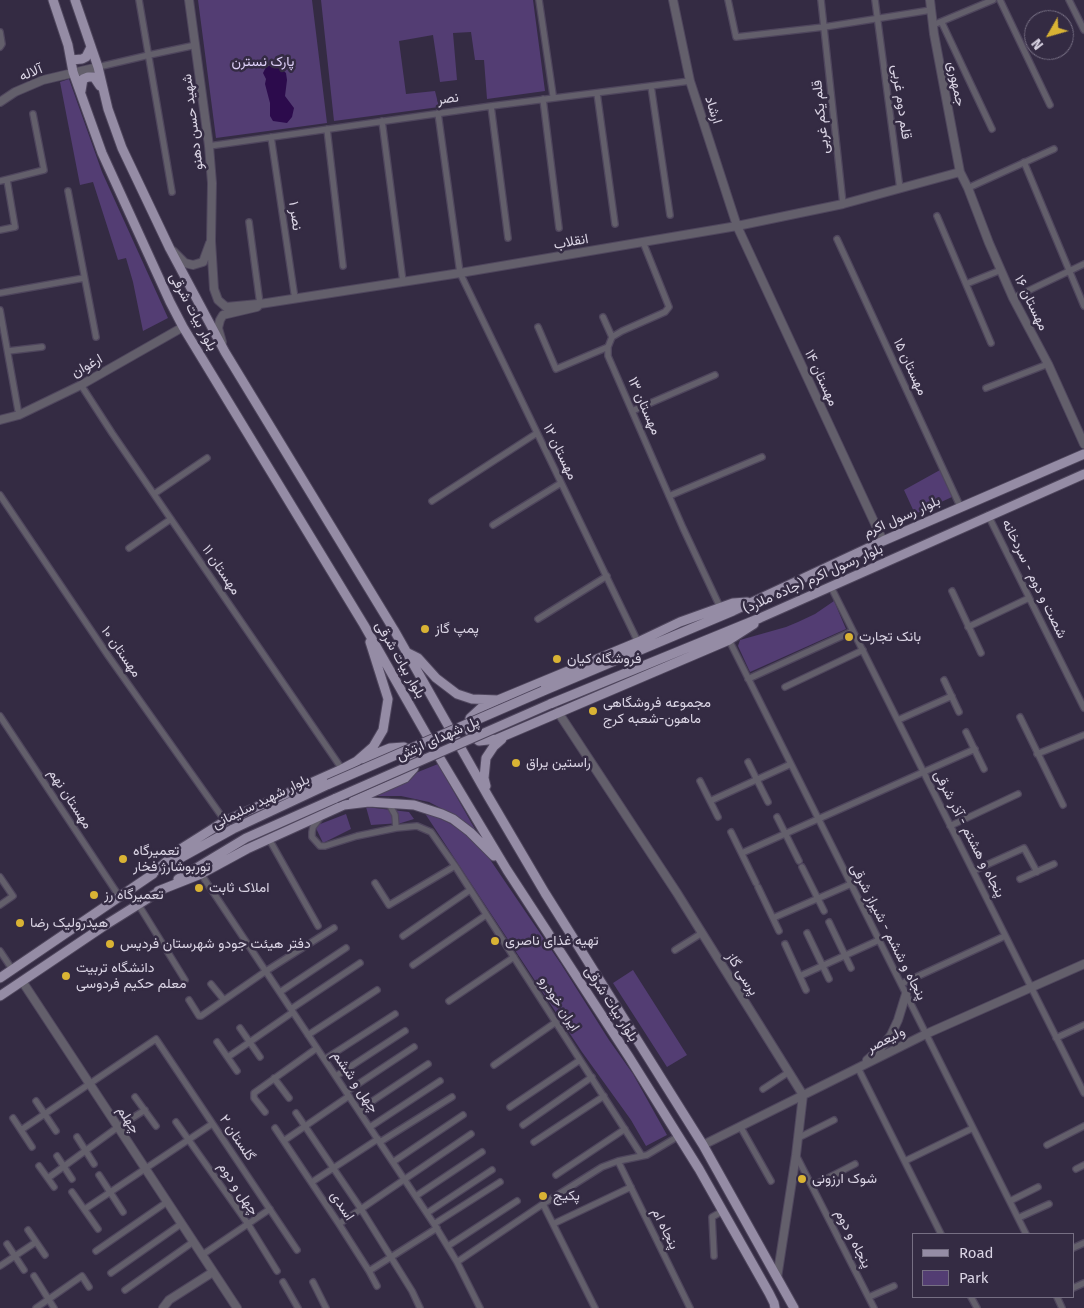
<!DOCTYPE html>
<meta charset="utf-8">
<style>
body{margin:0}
#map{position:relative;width:1084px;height:1308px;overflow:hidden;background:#342b43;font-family:"Fira Sans",sans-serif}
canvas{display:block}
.legend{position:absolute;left:912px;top:1233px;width:162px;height:65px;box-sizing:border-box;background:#342b43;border:1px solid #766f83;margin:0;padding:6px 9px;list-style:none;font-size:15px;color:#dad4e4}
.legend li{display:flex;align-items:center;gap:10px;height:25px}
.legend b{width:25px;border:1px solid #766f83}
.north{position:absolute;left:1024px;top:10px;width:50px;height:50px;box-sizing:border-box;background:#342b43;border:1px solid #766f83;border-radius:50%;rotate:232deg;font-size:14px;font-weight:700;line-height:20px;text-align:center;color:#dad4e4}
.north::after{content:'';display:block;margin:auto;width:18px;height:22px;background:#d9b334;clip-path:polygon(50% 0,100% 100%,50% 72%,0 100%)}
</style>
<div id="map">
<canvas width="1084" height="1308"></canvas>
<ul class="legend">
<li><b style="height:6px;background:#958ca5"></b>Road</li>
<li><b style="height:14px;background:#533d73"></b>Park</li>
</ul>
<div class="north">N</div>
</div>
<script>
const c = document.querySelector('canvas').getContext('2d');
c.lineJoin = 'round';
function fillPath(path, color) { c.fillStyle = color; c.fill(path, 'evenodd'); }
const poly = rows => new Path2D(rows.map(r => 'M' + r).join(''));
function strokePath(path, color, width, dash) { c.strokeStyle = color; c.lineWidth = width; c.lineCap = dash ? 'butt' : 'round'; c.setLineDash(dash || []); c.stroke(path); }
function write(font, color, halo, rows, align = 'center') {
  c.font = font + ' "Fira Sans",Vazirmatn,sans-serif'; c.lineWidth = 5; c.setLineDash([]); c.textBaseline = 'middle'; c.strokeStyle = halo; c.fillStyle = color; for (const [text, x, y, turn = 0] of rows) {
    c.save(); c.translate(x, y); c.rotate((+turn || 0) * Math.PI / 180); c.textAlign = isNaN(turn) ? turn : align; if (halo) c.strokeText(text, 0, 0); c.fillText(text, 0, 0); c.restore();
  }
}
fillPath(poly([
 [198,0,312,0,327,123,216,138],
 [321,0,533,0,545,91,487,99,484,60,475,60,471,32,453,33,457,80,440,82,433,35,399,41,406,94,435,91,439,107,334,121],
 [69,79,102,172,168,318,143,331,133,282,126,258,118,260,93,182,80,185,60,82],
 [940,470,952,497,915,514,904,490],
 [834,601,846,629,750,672,738,646,740,640,786,627,798,622,815,614],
 [438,764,476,831,456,816,429,802,401,796,372,796,413,774],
 [366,807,409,812,414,819,401,823,371,825],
 [427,812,451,824,466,834,489,858,561,964,609,1040,633,1074,667,1135,646,1146,631,1120,582,1052,426,815],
 [346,814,351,829,323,843,315,826],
 [633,970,687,1055,667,1067,613,983]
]), '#533d73');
fillPath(poly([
 [272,65,279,66,286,73,287,80,285,96,294,108,292,117,287,123,273,121,270,116,270,103,265,84,266,79,263,73,266,67]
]), '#2c0b4c');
const minor = poly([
 [139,0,172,192],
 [539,0,553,95],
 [728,0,736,37,824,27,931,10],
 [821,0,843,204],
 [875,0,900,189],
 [1000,0,1050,105],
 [1069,0,1084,30],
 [942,23,992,129],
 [933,25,993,0],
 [0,32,2,44,0,47],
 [98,67,149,55,196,45],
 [651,86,670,215],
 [597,93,615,224],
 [543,99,559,228],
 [491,106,508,238],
 [438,113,460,273,638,642],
 [382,121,403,282],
 [327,129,343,266],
 [271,137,295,299],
 [209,146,491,106,690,81],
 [1024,162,1084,306],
 [0,181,44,170,33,114],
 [968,188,1054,149],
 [68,191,96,337],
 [937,216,991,343],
 [249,222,260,304],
 [0,230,15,227,7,180],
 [837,239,960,506],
 [643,242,669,307,665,312,622,331,612,337,608,347,608,356,683,528,720,607],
 [966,284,1001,270],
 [0,293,84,278],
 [1013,298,1084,264],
 [0,310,18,410],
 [603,317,612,337],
 [538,327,556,369,608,347],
 [8,351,42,347],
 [81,385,112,433,342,769],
 [986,388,1048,364],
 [632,411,715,375],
 [154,494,207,458],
 [0,495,109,657,225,821],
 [669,496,762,457],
 [432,501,537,433],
 [988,515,1084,708],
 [493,525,561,483],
 [129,548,171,519],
 [831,587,1084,1093],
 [952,591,981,653],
 [538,619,607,576],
 [968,627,1029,598],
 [729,640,1026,1234],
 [748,679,853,631],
 [944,680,959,712],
 [785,687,863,650],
 [0,716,119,896],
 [1020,717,1063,805],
 [898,720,952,696],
 [966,732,984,769],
 [1037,754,1084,735],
 [748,762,768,802],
 [700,781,718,817],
 [710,801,791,764],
 [388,802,395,815,396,828],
 [777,817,799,861],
 [320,818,313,827,312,832,312,837,320,846,325,846,357,836,396,828,417,826,431,832,455,866,642,1156],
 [950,826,1018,794],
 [731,832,756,883],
 [269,839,318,926],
 [742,853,975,749],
 [802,867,824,911],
 [973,871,1024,848,1037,872],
 [201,874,434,1224,457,1262,480,1308],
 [0,877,13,896,0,905],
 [1020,879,1054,864],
 [375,883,389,905,455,866],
 [758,887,779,931],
 [138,904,185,980],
 [773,918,851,884],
 [829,922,851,968],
 [807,933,829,979],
 [403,936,470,890],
 [785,944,806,990],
 [675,950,702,933],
 [0,951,12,969],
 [413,965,486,915],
 [800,976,879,940],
 [211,984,224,1000],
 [901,984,1005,936],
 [280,992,346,948],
 [189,1000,199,1016,201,1016,266,971,334,928],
 [449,1001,514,957],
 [291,1009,360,963],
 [240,1028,260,1057],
 [308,1035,377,990],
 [1056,1038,1084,1025],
 [217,1042,237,1071],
 [228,1057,293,1012],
 [325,1059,395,1014],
 [494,1065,556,1022],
 [858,1068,941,1234],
 [336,1076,405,1031],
 [274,1078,289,1098],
 [763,1089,789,1072],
 [346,1092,414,1047],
 [135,1097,156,1126],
 [36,1101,56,1131],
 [510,1107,580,1060],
 [359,1110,428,1064],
 [265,1112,254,1098,254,1093,317,1048],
 [296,1113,361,1209,412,1291,420,1308],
 [13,1118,32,1147],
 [176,1122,248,1224,277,1271],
 [523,1125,592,1077],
 [740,1126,771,1181],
 [370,1127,440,1081],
 [275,1128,339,1224,369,1271,377,1286],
 [21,1130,156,1039,297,1250],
 [77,1137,94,1164],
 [798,1138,834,1120],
 [285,1140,349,1096],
 [380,1142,452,1097],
 [534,1142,604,1096],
 [1047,1145,1084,1126],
 [796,1155,874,1308],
 [57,1156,72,1179],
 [618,1161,690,1308],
 [905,1161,973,1128],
 [393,1162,463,1115],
 [39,1166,54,1187],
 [1076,1169,1084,1165],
 [99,1175,123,1212],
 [556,1175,625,1129],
 [48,1178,118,1127,145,1110],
 [312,1182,378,1139],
 [812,1186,855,1164],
 [72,1192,98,1229],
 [416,1196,482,1152],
 [1010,1201,1038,1187],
 [543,1204,595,1308],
 [85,1209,212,1124],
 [427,1213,492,1170],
 [1018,1218,1049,1204],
 [339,1224,471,1134],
 [434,1224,500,1182],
 [553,1224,631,1187],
 [28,1230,45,1255],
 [7,1244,24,1270],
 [448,1246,517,1201],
 [1073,1248,1084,1243],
 [96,1251,167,1202],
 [202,1255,270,1209],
 [714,1256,712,1217,723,1211],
 [457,1262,543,1204,602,1167,618,1161,647,1155,677,1137],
 [0,1266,36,1242],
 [369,1271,437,1228],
 [111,1273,181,1224],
 [34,1276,54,1308],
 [283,1282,298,1308],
 [313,1282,326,1308],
 [1073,1288,1084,1283],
 [125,1290,193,1242],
 [869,1297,894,1286],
 [971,1297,977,1308],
 [1057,1297,1062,1308],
 [36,1308,82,1276,89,1287]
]);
const tertiary = poly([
 [189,0,209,146,212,183,211,241,214,289,218,300,226,307,258,304],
 [673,0,690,81,737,226,883,541],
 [930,0,934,34,960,172,968,188,989,243,1013,298,1048,364,1084,444],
 [0,102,15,92,43,80,98,67],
 [173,251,185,263,193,265,203,262,210,243],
 [222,342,218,328,220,320,223,315,257,307,260,304,460,273,737,226,843,204,960,172],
 [0,420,19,415,81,385,183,327],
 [558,712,677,893,803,1095,796,1155,777,1278],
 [22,981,237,1308],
 [867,1060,881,1048,891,1035,898,1020,906,994],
 [703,1145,926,1034,1084,964],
 [163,1308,169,1300,213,1272]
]);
const primary = poly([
 [53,0,68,45,73,72,102,153,170,302,183,327,364,625,441,760,507,870,629,1057,699,1169,769,1293,774,1303,775,1308],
 [75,0,98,67,108,109,122,148,170,249,225,352,394,630,488,796,545,893,703,1145,794,1308],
 [71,60,82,59,86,57,91,47],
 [81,91,83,79,88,77,94,77,100,86],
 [408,653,418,658,436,678,457,694,472,699,498,700,638,642,680,622,733,603,747,602],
 [543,691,733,611,883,541,1084,454],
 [496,701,482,707,470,718,468,729,472,735,479,741,497,739,729,640,754,624],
 [550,704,760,618,1084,474],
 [486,786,484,778,486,758,494,746,502,739],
 [353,801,405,778,414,768,410,753,404,747,390,748,363,759],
 [166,866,233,829,329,784],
 [150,876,179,850,225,821,342,769,357,761,373,747,383,730,388,699,370,642],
 [178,879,246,838,336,798],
 [158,891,201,874,247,849,344,805,369,802,414,805,442,814,453,819,470,832,494,856],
 [0,978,153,874],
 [0,996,107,924,163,889]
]);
strokePath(minor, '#4f465d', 8);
strokePath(tertiary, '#4f465d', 10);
strokePath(primary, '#4f465d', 11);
strokePath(minor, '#635f6b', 5.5);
strokePath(tertiary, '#635f6b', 8);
strokePath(primary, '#958ca5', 9);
const primaryBridge = poly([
 [329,784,543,691],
 [336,798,550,704]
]);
strokePath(primaryBridge, '#4f465d', 11, []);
strokePath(primaryBridge, '#958ca5', 9);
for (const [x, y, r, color] of [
 [425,629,5,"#d9b334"],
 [849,637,5,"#d9b334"],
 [557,659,5,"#d9b334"],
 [593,711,5,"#d9b334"],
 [516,763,5,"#d9b334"],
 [123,859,5,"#d9b334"],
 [199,888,5,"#d9b334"],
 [94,895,5,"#d9b334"],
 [20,923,5,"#d9b334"],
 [495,941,5,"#d9b334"],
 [110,944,5,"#d9b334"],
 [66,976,5,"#d9b334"],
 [802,1179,5,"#d9b334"],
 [543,1196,5,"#d9b334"]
]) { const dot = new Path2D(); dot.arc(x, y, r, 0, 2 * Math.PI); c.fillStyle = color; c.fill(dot); strokePath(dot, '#342b43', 2); }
write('14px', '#ddcff7', '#342b43', [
 ["پارک نسترن",263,62]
]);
write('14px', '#dad4e4', '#342b43', [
 ["آلاله",31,73,-22],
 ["جمهوری",956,84,79],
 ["نصر",448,99,-8],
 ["قلم دوم غربی",901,102,82],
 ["ارشاد",713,110,72],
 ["قلم یکم غربی",821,117,-96],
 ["شهید حسن دهنو",193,122,-97],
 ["نصر ۱",295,216,82],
 ["انقلاب",571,242,-10],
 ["مهستان ۱۶",1031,303,64],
 ["بلوار بیات شرقی",193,312,62],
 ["ارغوان",87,366,-29],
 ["مهستان ۱۵",910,367,65],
 ["مهستان ۱۴",821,378,65],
 ["مهستان ۱۳",644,406,66],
 ["مهستان ۱۲",560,452,64],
 ["بلوار رسول اکرم",902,517,-24],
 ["مهستان ۱۱",221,570,56],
 ["بلوار رسول اکرم (جاده ملارد)",813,579,-24],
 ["شصت و دوم - سردخانه",1034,579,64],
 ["مهستان ۱۰",121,652,55],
 ["بلوار بیات شرقی",400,660,60],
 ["پل شهدای ارتش",438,739,-24],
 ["مهستان نهم",70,799,57],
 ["بلوار شهید سلیمانی",261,802,-26],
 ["پنجاه و هشتم - آذر شرقی",969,834,63],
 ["پنجاه و ششم - شیراز شرقی",888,932,63],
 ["پرسی گاز",742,974,58],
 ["ایران خودرو",559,1004,57],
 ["بلوار بیات شرقی",611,1004,57],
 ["ولیعصر",886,1040,-27],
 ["چهل و ششم",355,1082,56],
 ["چهلم",128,1120,57],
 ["گلستان ۲",237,1138,56],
 ["چهل و دوم",238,1189,56],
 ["اسدی",342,1206,57],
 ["پنجاه ام",665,1229,64],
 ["پنجاه و دوم",853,1239,63]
]);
write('14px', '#dad4e4', '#342b43', [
 ["پمپ گاز",435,629],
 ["بانک تجارت",859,637],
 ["فروشگاه کیان",567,659],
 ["مجموعه فروشگاهی",603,703],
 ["ماهون-شعبه کرج",603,719],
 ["راستین یراق",526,763],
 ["تعمیرگاه",133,851],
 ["توربوشارژ فخار",133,867],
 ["املاک ثابت",209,888],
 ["تعمیرگاه رز",104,895],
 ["هیدرولیک رضا",30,923],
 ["تهیه غذای ناصری",505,941],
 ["دفتر هیئت جودو شهرستان فردیس",120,944],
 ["دانشگاه تربیت",76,968],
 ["معلم حکیم فردوسی",76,984],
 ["شوک ارزونی",812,1179],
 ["پکیج",553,1196]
], 'left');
</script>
